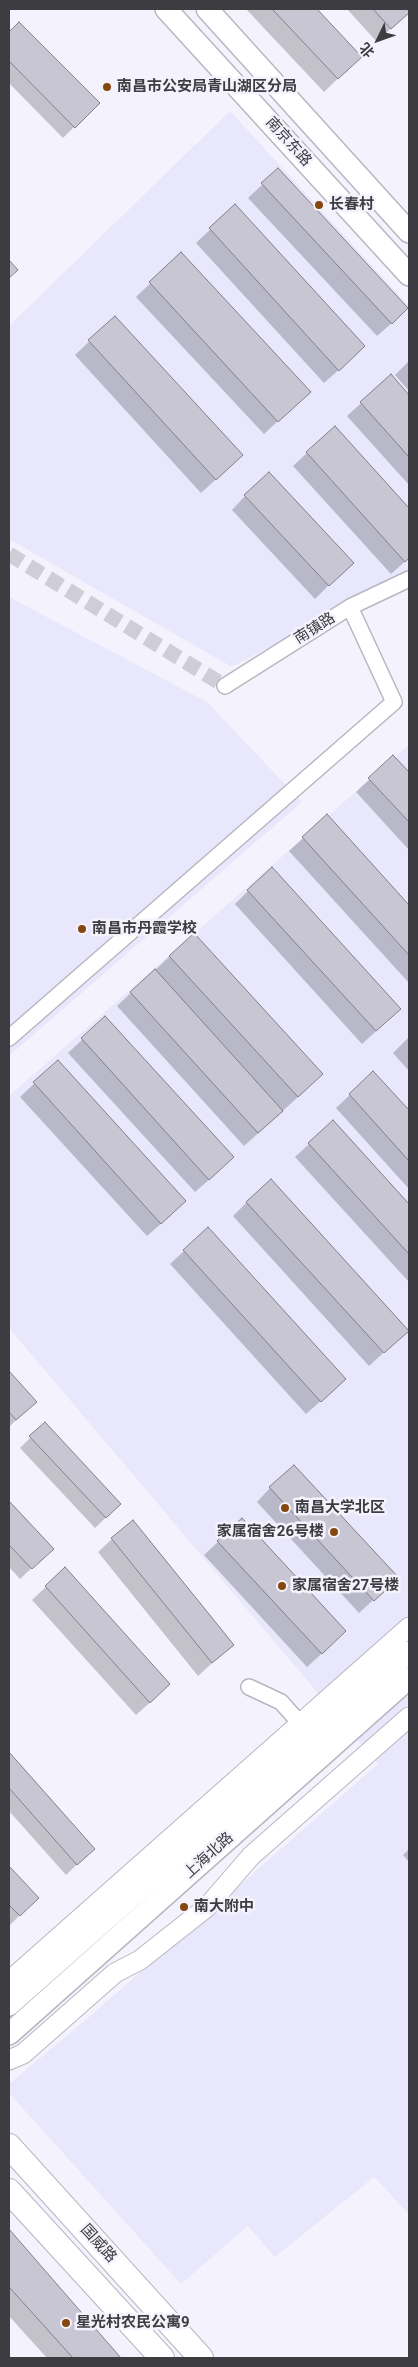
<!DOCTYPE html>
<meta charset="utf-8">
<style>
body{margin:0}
#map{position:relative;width:418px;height:2367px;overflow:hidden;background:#f4f3fd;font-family:Roboto,"Noto Sans SC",sans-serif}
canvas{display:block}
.frame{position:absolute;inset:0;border:10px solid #3c3c41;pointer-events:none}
.north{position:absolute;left:353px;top:15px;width:50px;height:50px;-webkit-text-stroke:4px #f4f3fd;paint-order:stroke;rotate:228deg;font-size:14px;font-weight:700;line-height:20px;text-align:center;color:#3c3c41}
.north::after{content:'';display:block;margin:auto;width:18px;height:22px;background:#3c3c41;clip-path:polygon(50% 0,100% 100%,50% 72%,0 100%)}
</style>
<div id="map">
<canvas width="418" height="2367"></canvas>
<div class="frame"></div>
<div class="north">北</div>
</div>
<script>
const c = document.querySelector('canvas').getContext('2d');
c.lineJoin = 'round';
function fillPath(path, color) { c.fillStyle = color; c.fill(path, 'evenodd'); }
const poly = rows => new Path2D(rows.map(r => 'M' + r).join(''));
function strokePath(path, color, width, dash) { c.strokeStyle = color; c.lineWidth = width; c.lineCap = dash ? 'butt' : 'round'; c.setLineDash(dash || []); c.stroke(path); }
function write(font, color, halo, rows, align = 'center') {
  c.font = font + ' Roboto,"Noto Sans SC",sans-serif'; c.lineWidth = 5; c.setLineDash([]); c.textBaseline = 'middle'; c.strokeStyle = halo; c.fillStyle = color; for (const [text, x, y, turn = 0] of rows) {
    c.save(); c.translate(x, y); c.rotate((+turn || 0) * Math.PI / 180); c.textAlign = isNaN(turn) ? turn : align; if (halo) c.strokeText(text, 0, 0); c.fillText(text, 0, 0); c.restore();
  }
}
fillPath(poly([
 [230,111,409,306,409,572,232,667,9,539,9,326],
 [9,597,207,702,302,802,9,1056],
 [409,745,409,2214,374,2177,275,2257,248,2226,181,2284,9,2093,9,2084,89,2017,378,1764,9,1328,9,1096]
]), '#e8e7fb');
fillPath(poly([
 [246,9,315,9,360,57,324,92],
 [347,9,409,9,409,11,377,42],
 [19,23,98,103,63,138,9,83,9,34],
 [278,170,393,322,377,336,248,198],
 [235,206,350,360,324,383,196,243],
 [181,254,295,405,264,434,136,297],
 [115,317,227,469,201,493,75,355],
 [409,361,409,391,395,375],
 [391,376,409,397,409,485,347,416],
 [335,427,409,510,409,558,391,574,293,466],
 [245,496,338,576,315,599,232,510],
 [393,757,409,774,409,850,356,792],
 [327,816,409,907,409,983,289,851],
 [248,891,386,1022,362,1044,235,904],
 [170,956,308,1088,244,1146,117,1006],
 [105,1018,219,1171,195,1192,68,1053],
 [409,1037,409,1071,393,1053],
 [58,1061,171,1215,147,1236,20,1097],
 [373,1073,409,1112,409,1189,336,1108],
 [333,1122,409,1206,409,1282,295,1157],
 [247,1202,393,1344,369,1366,233,1216],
 [184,1251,331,1392,306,1414,170,1264],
 [9,1373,35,1402,9,1427],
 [45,1423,120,1504,95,1528,20,1448],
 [270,1488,383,1591,359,1613,257,1502],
 [9,1503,52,1549,20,1579,9,1567],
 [112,1539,232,1645,198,1676,98,1552],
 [218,1542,331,1645,307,1667,204,1555],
 [65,1569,155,1698,136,1715,32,1600],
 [9,1754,93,1849,66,1875,9,1811],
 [409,1849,409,1862,403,1855],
 [9,1868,37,1898,9,1926],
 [9,2231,120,2358,47,2358,9,2316]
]), '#0003');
const building = poly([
 [272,9,317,9,362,57,338,79,272,9],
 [373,9,409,9,409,13,391,29,373,9],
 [19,22,100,103,75,128,9,61,9,32,19,22],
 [278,168,408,308,392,324,261,183,278,168],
 [235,204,365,346,339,371,209,228,235,204],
 [181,252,311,392,278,422,149,282,181,252],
 [9,260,18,270,9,278,9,260],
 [115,316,243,455,216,480,88,340,115,316],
 [391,374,409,395,409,457,360,402,391,374],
 [335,426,409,508,409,558,405,562,306,452,335,426],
 [269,472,354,563,329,586,244,495,269,472],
 [393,755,409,772,409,822,368,778,393,755],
 [327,814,409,905,409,955,302,837,327,814],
 [272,867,401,1009,376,1031,247,890,272,867],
 [194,933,323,1074,298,1097,169,956,194,933],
 [155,969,283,1111,258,1133,130,992,155,969],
 [105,1016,234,1157,209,1180,81,1038,105,1016],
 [58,1060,186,1201,161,1224,33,1082,58,1060],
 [373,1071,409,1110,409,1161,349,1094,373,1071],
 [333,1120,409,1204,409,1254,308,1143,333,1120],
 [271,1179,409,1331,384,1353,246,1202,271,1179],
 [208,1227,346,1379,321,1402,183,1250,208,1227],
 [9,1371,37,1402,16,1420,9,1412,9,1371],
 [45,1422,121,1504,106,1518,29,1436,45,1422],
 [294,1465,399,1578,374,1601,269,1487,294,1465],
 [9,1501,54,1549,32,1569,9,1545,9,1501],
 [242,1518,346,1631,322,1654,217,1541,242,1518],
 [133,1520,234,1645,212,1663,111,1538,133,1520],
 [65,1567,170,1684,150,1703,45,1586,65,1567],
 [9,1752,95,1849,77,1865,9,1788,9,1752],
 [9,1866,39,1898,20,1916,9,1905,9,1866],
 [9,2229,121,2358,73,2358,9,2287,9,2229]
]);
fillPath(building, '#c7c6d2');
strokePath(building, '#81818c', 1);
strokePath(poly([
 [9,554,225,686]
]), '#cfced7', 15, [15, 8]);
const minor = poly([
 [225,686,350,607,409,579],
 [9,1038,394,702,350,607],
 [249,1687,281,1702,306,1730]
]);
const tertiary = poly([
 [9,1981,409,1627],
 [9,2060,23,2054,115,1973,140,1960,207,1907,251,1856,409,1717]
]);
const secondary = poly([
 [166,9,409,275],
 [207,9,409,232],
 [9,2005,409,1652],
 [9,2034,409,1678]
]);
const primary = poly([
 [9,2146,201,2358],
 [9,2191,162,2358]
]);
strokePath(minor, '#b7b7c2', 18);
strokePath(tertiary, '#b7b7c2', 21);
strokePath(secondary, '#b7b7c2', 24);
strokePath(primary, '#b7b7c2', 26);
strokePath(minor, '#fff', 15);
strokePath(tertiary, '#fff', 19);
strokePath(secondary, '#fff', 21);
strokePath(primary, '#fff', 24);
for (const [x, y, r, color] of [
 [107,87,5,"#864610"],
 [319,205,5,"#864610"],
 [82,929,5,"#864610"],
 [285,1508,5,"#864610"],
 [334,1532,5,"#864610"],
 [282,1586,5,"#864610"],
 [184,1907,5,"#864610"],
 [66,2323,5,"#864610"]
]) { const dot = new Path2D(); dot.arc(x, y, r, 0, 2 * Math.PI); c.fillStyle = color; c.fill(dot); strokePath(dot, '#f4f3fd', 2); }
write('bold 15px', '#3c3c41', '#f4f3fd', [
 ["南昌市公安局青山湖区分局",117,87],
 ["长春村",329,205],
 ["南昌市丹霞学校",92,929],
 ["南昌大学北区",295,1508],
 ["家属宿舍26号楼",324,1532,"right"],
 ["家属宿舍27号楼",292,1586],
 ["南大附中",194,1907],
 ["星光村农民公寓9",76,2323]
], 'left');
write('15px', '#3c3c41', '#f4f3fd', [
 ["南京东路",288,142,48],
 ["南镇路",315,629,-32],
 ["上海北路",209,1856,-42],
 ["国威路",98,2244,48]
]);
</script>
